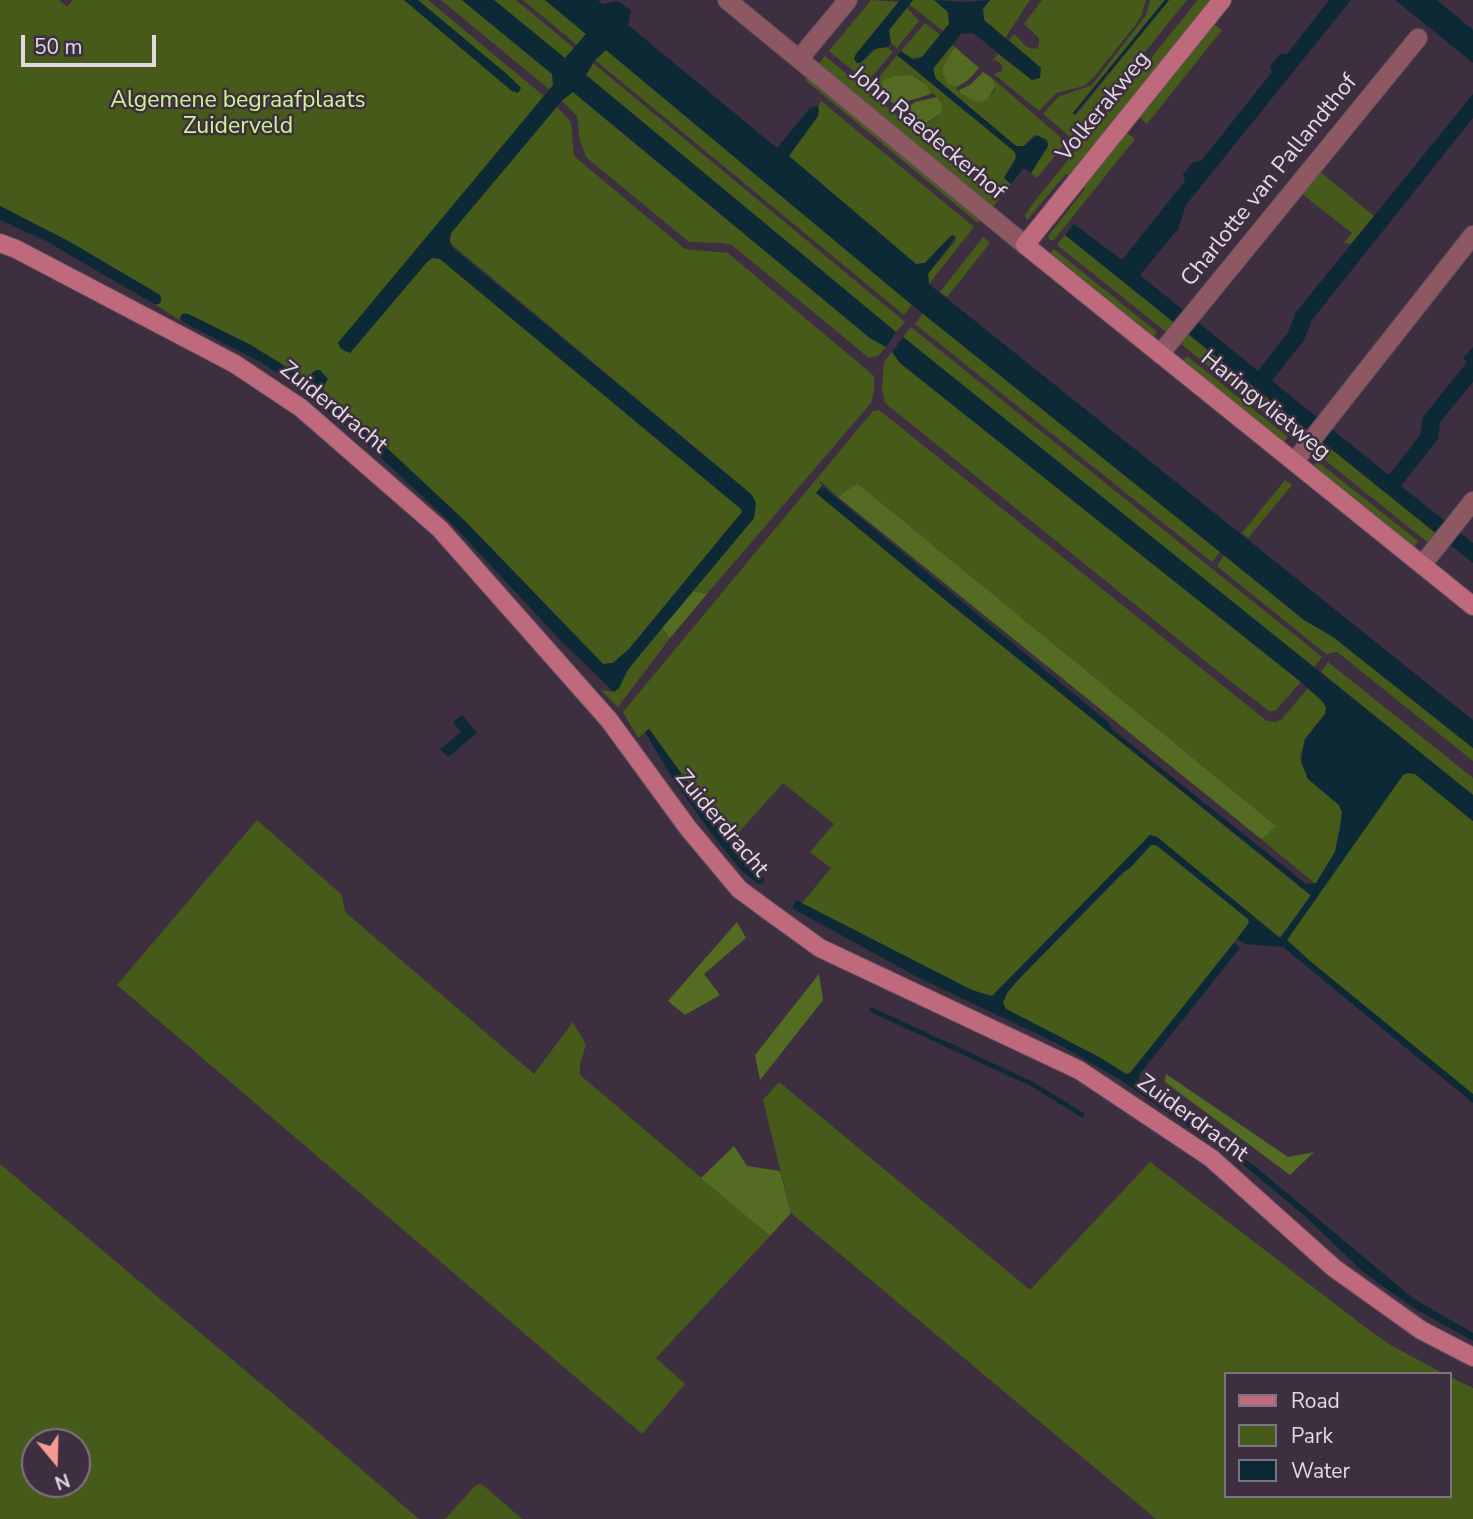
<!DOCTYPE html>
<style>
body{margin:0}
#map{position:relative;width:1473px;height:1519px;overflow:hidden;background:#3e2f40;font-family:"Nunito Sans",sans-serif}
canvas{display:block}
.legend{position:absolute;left:1224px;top:1372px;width:228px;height:126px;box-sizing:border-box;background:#3e2f40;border:2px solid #807381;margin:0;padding:9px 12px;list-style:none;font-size:21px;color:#e2d9e3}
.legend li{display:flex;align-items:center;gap:14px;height:35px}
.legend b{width:35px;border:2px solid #807381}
.north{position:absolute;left:21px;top:1428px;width:70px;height:70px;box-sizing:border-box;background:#3e2f40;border:2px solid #807381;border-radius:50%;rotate:161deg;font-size:19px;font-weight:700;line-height:28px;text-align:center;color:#e2d9e3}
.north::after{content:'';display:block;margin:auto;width:24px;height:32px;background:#f59c90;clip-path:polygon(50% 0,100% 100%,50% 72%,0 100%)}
.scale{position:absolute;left:21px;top:35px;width:135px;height:32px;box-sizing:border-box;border:4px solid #e2d9e3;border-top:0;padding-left:9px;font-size:21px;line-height:24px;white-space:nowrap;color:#e2d9e3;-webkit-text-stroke:5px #3e2f40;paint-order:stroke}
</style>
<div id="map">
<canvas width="1473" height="1519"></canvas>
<ul class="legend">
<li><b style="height:9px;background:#bf697d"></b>Road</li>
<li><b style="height:19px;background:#465b19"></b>Park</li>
<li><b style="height:19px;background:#0e2936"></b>Water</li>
</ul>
<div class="north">N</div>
<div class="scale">50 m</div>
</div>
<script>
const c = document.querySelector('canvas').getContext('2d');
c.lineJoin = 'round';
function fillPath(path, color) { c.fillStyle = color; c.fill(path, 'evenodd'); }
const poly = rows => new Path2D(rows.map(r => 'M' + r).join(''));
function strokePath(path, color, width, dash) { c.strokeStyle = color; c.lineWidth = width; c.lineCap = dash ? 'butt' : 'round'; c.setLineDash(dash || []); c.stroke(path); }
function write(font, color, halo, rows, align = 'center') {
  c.font = font + ' "Nunito Sans",sans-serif'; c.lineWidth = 5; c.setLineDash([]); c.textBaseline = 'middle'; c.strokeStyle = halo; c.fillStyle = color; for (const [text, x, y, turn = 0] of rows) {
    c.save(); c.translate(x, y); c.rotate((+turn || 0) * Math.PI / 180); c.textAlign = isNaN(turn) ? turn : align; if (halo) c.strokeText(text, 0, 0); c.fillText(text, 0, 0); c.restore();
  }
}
fillPath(poly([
 [0,0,59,0,67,7,73,0,404,0,512,91,521,88,418,0,428,0,545,97,338,343,350,353,427,262,432,258,440,259,741,509,742,512,629,649,613,663,603,664,465,521,359,422,325,395,323,387,328,379,316,370,309,376,301,376,249,344,188,314,185,313,180,317,181,321,156,305,162,298,160,295,70,242,0,206],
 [441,0,462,0,552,74,554,82,552,88,550,90],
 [494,0,516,0,574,48,565,59],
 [523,0,545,0,586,34,577,45],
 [871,0,899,2,855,56,855,61,862,62,877,48,887,47,893,52,867,82,829,51],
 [913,0,934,0,948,12,949,24,943,31,909,4],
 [990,0,1030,0,1005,38,984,20,983,9],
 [1042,0,1146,0,1142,14,1137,23,1094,77,1084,86,1056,93,1039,111,994,74,1002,71,1002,65,996,60,992,61,998,54,1032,80,1041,68,1009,40,1014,34,1027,47,1036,49,1039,46,1039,38,1024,24],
 [1150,0,1165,0,1073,113,1076,115,1169,0,1187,0,1074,140,1043,114,1058,97,1092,85,1146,15],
 [1198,0,1211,0,1070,176,1066,174,1027,220,1025,215,1034,202],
 [907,8,919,21,897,48,891,43,889,30],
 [925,23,940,35,922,57,910,58,901,51],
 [1214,24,1222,30,1147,124,1139,117],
 [952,45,955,47,954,52,943,67,943,76,956,87,959,86,956,88,960,93,990,96,995,90,993,79,1066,142,1037,178,1031,173,1048,146,1034,135,1024,146,1016,146,934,77,934,66],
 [606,50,912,305,904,315,595,60],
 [897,55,1015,152,1016,158,1004,178,1011,184,1003,194,910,118,928,123,941,113,940,100,933,93,928,95,929,89,922,81,912,75,895,76,882,90,899,109,872,86],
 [825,56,999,199,991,210,820,68,820,62],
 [593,63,905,322,896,332,586,75],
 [808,76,978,216,980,220,978,223,805,80],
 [573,92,870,338,886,347,878,356,869,358,732,245,723,243,689,242,586,157,580,141,577,116,562,101],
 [821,101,974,227,929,284,928,274,956,240,954,236,948,238,925,263,916,264,789,156,818,116,818,107],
 [557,107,571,122,574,156,685,249,728,253,874,376,874,392,871,403,707,594,693,591,754,518,754,499,751,494,450,243,451,233],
 [1126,132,1135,139,1054,240,1050,240,1048,236,1085,189,1083,186],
 [1319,171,1374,216,1351,244,1344,243,1352,233,1302,194],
 [1065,235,1178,325,1170,335,1057,245],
 [983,237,990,243,947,297,940,292],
 [1054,249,1157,332,1153,338,1049,255],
 [923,313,1220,552,1212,562,915,324],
 [911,327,1322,657,1314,667,903,337],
 [1188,334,1308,431,1300,441,1181,344],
 [892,352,900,363,1301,682,1275,711,1269,711,1220,673,885,403,882,390,884,362],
 [1187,356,1288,437,1283,443,1182,362],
 [879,410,1267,721,1275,722,1282,719,1308,688,1324,703,1326,708,1325,714,1305,739,1300,757,1308,779,1339,805,1342,812,1335,852,1320,877,1323,886,1403,775,1408,773,1415,774,1473,821,1473,1096,1282,940,1310,898,1280,938,1157,837,1150,835,993,996,989,1003,798,908,831,868,810,852,834,824,783,783,731,841,649,729,638,738,623,712,873,411],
 [819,480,838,497,857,483,1275,825,1261,839,1318,886,1311,896,949,603,816,493,822,486],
 [1319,439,1439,536,1431,545,1311,449],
 [1317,461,1418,541,1414,547,1313,467],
 [1285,480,1292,485,1248,538,1242,533],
 [1224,555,1304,620,1333,636,1473,748,1473,761,1341,655,1337,652,1326,654,1217,566],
 [662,628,670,638,618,707,601,690,614,692,618,688,628,670],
 [1328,662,1473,778,1473,795,1321,672],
 [257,820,342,895,345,912,534,1074,573,1022,586,1045,580,1063,580,1075,770,1236,656,1358,685,1384,642,1434,117,985],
 [1151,845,1160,846,1248,919,1249,923,1132,1072,1126,1074,1099,1057,1006,1009,1003,1003,1007,993,1017,981],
 [779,1082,1030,1290,1150,1162,1365,1327,1389,1344,1444,1374,1226,1374,1226,1496,1450,1496,1450,1377,1473,1388,1473,1519,1156,1519,791,1213,763,1100],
 [0,1164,318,1432,419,1519,0,1519],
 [77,1442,77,1484,35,1484,35,1442],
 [480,1484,484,1486,522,1519,445,1519,475,1486]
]), '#465b19');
fillPath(poly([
 [955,47,979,68,968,80,957,87,948,84,943,75,943,67],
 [983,72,993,79,995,87,987,100,977,102,960,93,959,90,970,85],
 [912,75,927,85,930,92,928,95,908,101,899,109,884,93,882,83,884,80,895,76],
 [937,97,942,104,941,113,925,124,917,122,903,111,915,102],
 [857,483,1276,826,1261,839,838,497],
 [693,591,707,594,670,638,662,628],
 [737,922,746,938,704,974,720,995,685,1015,668,1001],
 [819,974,823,1000,760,1080,755,1055],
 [1166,1074,1288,1157,1314,1152,1290,1175,1165,1082],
 [734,1146,747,1166,780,1171,791,1213,770,1236,701,1178]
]), '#546c22');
fillPath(poly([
 [404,0,418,0,508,75,521,88,518,93,512,91],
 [462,0,494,0,565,58,586,34,545,0,598,0,602,4,618,1,631,10,628,25,777,148,810,108,817,106,819,109,818,116,789,156,916,264,925,263,952,235,956,237,928,274,929,284,1473,720,1473,748,1333,637,1304,620,1220,552,912,305,606,50,595,60,586,75,896,332,886,347,870,338,573,92,564,98,451,233,449,239,452,247,751,494,756,503,754,518,628,669,619,688,614,692,562,642,455,527,361,439,297,387,262,363,183,322,180,319,182,314,188,314,249,344,301,376,309,376,316,370,320,370,328,379,323,387,325,395,359,422,465,521,603,664,613,663,629,649,742,512,741,509,440,259,432,258,427,262,350,353,341,349,338,343,553,85,552,74],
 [900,0,913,0,889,30,891,43,887,47,874,49,860,63,857,63,854,59,856,54],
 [934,0,965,2,990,0,983,9,984,20,1041,68,1040,78,1032,80,973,33,961,34,933,69,936,79,1016,146,1024,146,1037,135,1047,140,1048,146,1031,173,1024,168,1011,184,1004,178,1016,158,1015,152,897,55,901,51,914,60,922,57,949,24,948,12],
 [1165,0,1169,0,1074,115,1073,113],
 [1329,0,1351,0,1186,205,1178,229,1140,275,1258,371,1288,332,1296,312,1473,94,1473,118,1312,320,1304,340,1272,381,1389,475,1420,435,1423,417,1467,362,1463,358,1473,347,1473,382,1440,422,1438,439,1401,486,1473,543,1473,563,1065,235,1074,224,1122,260,1185,181,1183,174,1193,162,1201,161,1272,72,1270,66,1280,54,1287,54],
 [1395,0,1437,0,1473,30,1473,63],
 [0,206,70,242,160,295,161,301,159,304,154,304,46,241,0,220],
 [903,337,1473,795,1473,821,1415,774,1408,773,1403,775,1287,940,1310,961,1473,1094,1473,1103,1283,947,1245,944,1237,939,1249,923,1248,919,1156,845,1151,845,1130,868,1122,873,1017,981,1007,993,1003,1003,1006,1009,1099,1057,1126,1074,1129,1074,1234,943,1240,948,1139,1075,1139,1083,1257,1168,1414,1299,1473,1333,1473,1341,1417,1310,1378,1283,1360,1269,1307,1218,1240,1162,1119,1079,1056,1043,919,978,792,908,796,900,972,990,992,996,1150,835,1157,837,1280,938,1311,895,949,603,816,493,822,486,1108,722,1112,729,1306,884,1316,883,1335,852,1341,825,1342,812,1339,805,1308,779,1301,762,1305,739,1325,714,1326,708,1324,703,1301,682,900,363,892,352],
 [462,715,477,733,448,757,440,749,461,732,453,722],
 [649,729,734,846,764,878,764,883,758,884,741,870,712,834,674,781,645,732]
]), '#0e2936');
strokePath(poly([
 [872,1010,1032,1084,1082,1115]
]), '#0e2936', 5);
const street = poly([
 [727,0,1025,245],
 [799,59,848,0],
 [1160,354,1418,38],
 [1295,461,1473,235],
 [1422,565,1473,501]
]);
const secondary = poly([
 [1222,0,1025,245,1473,606],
 [0,243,16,249,235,364,301,408,440,529,609,720,688,828,739,889,766,909,820,948,1079,1070,1211,1158,1334,1268,1421,1330,1473,1357]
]);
strokePath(street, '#5c4e5d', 20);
strokePath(secondary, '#5c4e5d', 20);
strokePath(street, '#8e5863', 18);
strokePath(secondary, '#bf697d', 18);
write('23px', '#cef48f', '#3e2f40', [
 ["Algemene begraafplaats",238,101],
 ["Zuiderveld",238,127]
]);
write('23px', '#e2d9e3', '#3e2f40', [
 ["Volkerakweg",1104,107,-51],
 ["John Raedeckerhof",927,134,40],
 ["Charlotte van Pallandthof",1270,181,-51],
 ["Haringvlietweg",1265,406,39],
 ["Zuiderdracht",333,408,39],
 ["Zuiderdracht",721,824,50],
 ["Zuiderdracht",1192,1119,36]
]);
</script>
